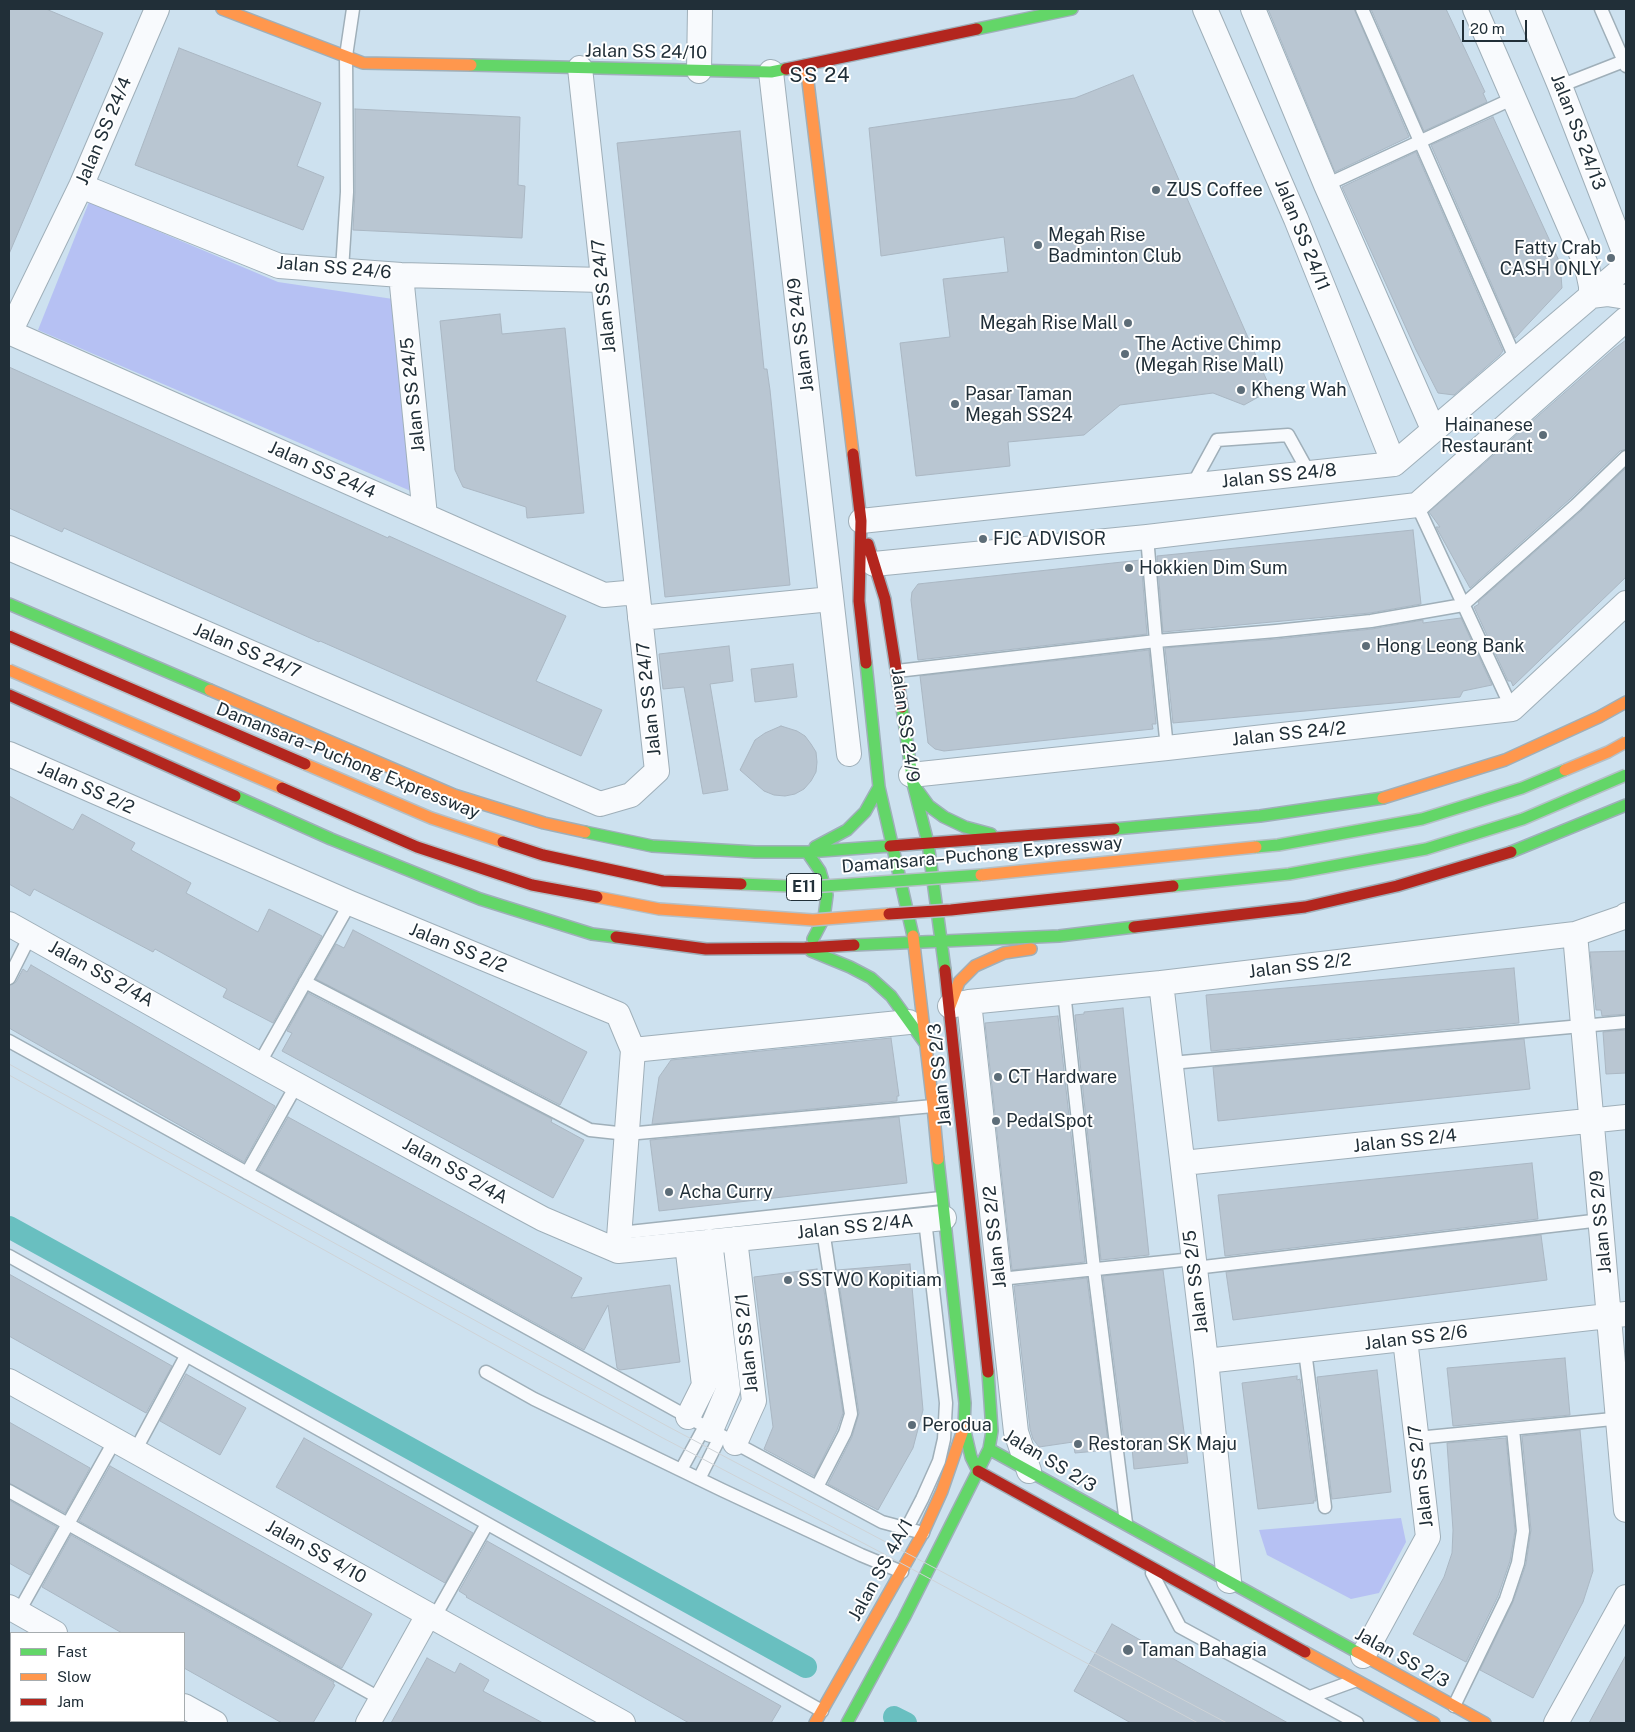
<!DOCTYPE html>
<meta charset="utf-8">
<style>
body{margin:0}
#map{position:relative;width:1635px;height:1732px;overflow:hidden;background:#cde1ef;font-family:"Public Sans",sans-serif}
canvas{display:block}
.frame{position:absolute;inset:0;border:10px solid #212f38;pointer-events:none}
.legend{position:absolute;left:10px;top:1632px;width:175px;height:90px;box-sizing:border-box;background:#fff;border:1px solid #a6acaf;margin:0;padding:6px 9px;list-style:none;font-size:15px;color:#212f38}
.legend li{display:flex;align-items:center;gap:10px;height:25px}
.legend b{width:25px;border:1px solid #a6acaf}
.scale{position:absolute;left:1462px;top:20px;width:65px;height:22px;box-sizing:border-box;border:2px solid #212f38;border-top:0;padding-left:6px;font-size:15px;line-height:18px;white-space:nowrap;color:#212f38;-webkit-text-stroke:4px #fff;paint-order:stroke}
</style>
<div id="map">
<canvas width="1635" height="1732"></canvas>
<div class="frame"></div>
<ul class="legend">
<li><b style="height:6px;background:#63d668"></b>Fast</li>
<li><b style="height:6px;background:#ff974d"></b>Slow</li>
<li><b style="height:6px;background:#b3261e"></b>Jam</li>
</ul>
<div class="scale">20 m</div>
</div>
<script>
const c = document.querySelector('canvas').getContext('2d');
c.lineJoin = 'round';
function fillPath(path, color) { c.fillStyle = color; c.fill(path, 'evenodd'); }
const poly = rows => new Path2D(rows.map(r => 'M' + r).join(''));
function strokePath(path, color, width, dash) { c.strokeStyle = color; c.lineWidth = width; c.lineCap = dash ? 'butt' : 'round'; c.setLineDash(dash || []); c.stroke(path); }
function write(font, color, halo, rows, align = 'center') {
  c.font = font + ' "Public Sans",sans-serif'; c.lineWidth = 4; c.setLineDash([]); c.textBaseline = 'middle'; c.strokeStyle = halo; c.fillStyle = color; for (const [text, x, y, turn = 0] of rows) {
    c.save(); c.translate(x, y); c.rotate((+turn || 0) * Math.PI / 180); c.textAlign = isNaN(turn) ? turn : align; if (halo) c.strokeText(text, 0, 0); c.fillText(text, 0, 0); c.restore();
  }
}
fillPath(poly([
 [89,202,278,282,393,299,413,492,38,330],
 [1401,1518,1406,1542,1379,1593,1351,1599,1267,1555,1259,1530]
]), '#b6c1f3');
strokePath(poly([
 [9,1227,806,1667],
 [894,1717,906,1723]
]), '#69bfc0', 22);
const building = poly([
 [9,9,46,9,103,33,9,254,9,9],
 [1268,9,1354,9,1409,137,1335,172,1268,9],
 [1371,9,1446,9,1485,92,1483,93,1487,102,1424,131,1371,9],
 [179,48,321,103,297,166,324,177,303,230,135,165,179,48],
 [1133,75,1271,390,1244,405,1213,393,1120,405,1084,435,1008,442,1010,466,916,476,900,343,950,337,943,279,1008,272,1004,237,881,256,869,128,1075,98,1133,75],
 [355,109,520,117,518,185,525,186,522,238,353,230,355,192,355,109],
 [1493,117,1560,263,1562,288,1515,338,1431,145,1493,117],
 [740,131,764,369,767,369,770,390,790,585,665,597,617,143,740,131],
 [1416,152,1503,351,1500,355,1454,395,1438,393,1416,350,1342,187,1416,152],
 [500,314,502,334,565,328,584,513,527,518,526,507,463,487,455,470,440,321,500,314],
 [1626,340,1626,449,1620,451,1570,499,1470,588,1436,527,1440,527,1429,512,1614,349,1626,340],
 [9,367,388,538,389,536,566,616,536,681,602,710,581,756,320,641,319,642,64,528,62,532,9,508,9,367],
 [1626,468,1626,577,1513,686,1511,681,1508,681,1474,607,1479,604,1478,602,1581,511,1626,468],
 [1413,530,1421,604,1370,613,1163,632,1157,556,1413,530],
 [1141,560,1147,634,918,660,911,600,912,592,918,584,1141,560],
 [1461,618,1492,685,1463,691,1460,697,1173,723,1165,648,1277,639,1372,629,1423,620,1423,623,1461,618],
 [729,646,733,681,710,684,728,790,703,794,684,687,663,689,659,654,729,646],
 [1149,650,1156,724,1152,724,1153,729,944,751,935,749,928,743,920,676,1149,650],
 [793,664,797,697,755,702,751,669,793,664],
 [781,726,797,731,805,736,811,744,816,752,817,762,816,772,811,781,804,789,795,794,785,796,774,795,764,791,740,770,755,740,765,733,781,726],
 [9,796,73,830,82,814,135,843,131,850,191,883,186,893,258,932,269,909,322,936,273,1023,223,997,227,989,155,949,153,952,34,889,30,896,9,884,9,796],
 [353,930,587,1052,560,1105,316,979,336,944,344,948,353,930],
 [1626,951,1626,1014,1602,1016,1601,1010,1596,1010,1590,952,1626,951],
 [31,965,275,1106,244,1162,9,1028,9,986,16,982,23,969,27,972,31,965],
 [1514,968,1519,1023,1211,1051,1206,995,1514,968],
 [308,993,552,1119,551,1122,584,1140,553,1198,282,1051,292,1033,287,1031,308,993],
 [1123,1008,1149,1255,1101,1260,1075,1015,1084,1014,1084,1012,1123,1008],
 [1058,1016,1085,1262,1012,1270,985,1023,1058,1016],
 [1626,1030,1626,1073,1606,1074,1603,1032,1626,1030],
 [891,1038,899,1096,897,1096,897,1101,652,1124,659,1077,671,1060,891,1038],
 [1524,1039,1530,1089,1218,1121,1213,1067,1524,1039],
 [288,1117,582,1278,571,1298,670,1285,680,1362,620,1370,617,1368,608,1305,584,1350,258,1170,288,1117],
 [899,1117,907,1183,659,1211,650,1140,899,1117],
 [1532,1163,1538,1219,1225,1256,1218,1195,1532,1163],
 [1541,1235,1547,1280,1233,1320,1226,1272,1541,1235],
 [910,1264,923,1410,913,1448,878,1510,828,1484,852,1437,859,1413,837,1270,910,1264],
 [817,1269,817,1272,821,1271,843,1413,837,1430,814,1476,764,1449,773,1427,754,1277,817,1269],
 [1163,1270,1188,1463,1134,1469,1132,1448,1125,1449,1103,1276,1163,1270],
 [9,1274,172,1366,146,1413,9,1336,9,1274],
 [1087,1278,1109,1450,1075,1453,1073,1442,1039,1447,1033,1439,1030,1429,1014,1286,1087,1278],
 [1565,1358,1570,1415,1453,1426,1447,1368,1565,1358],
 [1377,1370,1391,1492,1332,1499,1317,1377,1377,1370],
 [186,1374,246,1408,220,1455,160,1421,186,1374],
 [1297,1376,1297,1380,1300,1379,1316,1501,1313,1501,1314,1503,1258,1509,1242,1383,1297,1376],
 [9,1422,90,1468,65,1513,9,1483,9,1422],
 [1580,1430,1593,1571,1583,1602,1533,1698,1480,1670,1513,1602,1526,1564,1531,1530,1522,1436,1580,1430],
 [304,1438,473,1533,445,1583,276,1487,304,1438],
 [1506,1438,1515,1531,1510,1561,1498,1596,1466,1662,1413,1634,1444,1577,1452,1553,1453,1530,1447,1443,1506,1438],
 [110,1466,372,1614,342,1668,79,1521,110,1466],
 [9,1500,57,1527,30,1575,9,1563,9,1500],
 [71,1535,334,1682,333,1684,335,1685,313,1723,282,1723,184,1668,184,1633,122,1633,42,1587,71,1535],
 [487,1541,781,1706,771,1723,689,1723,466,1597,467,1596,459,1591,487,1541],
 [1112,1624,1202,1675,1288,1723,1131,1723,1074,1691,1112,1624],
 [1626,1655,1626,1723,1589,1723,1609,1686,1626,1655],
 [427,1658,455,1673,460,1663,489,1680,483,1691,543,1723,391,1723,427,1658]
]);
fillPath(building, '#b9c6d2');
strokePath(building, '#aab7c3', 1);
const lane = poly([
 [1362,9,1516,360],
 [1601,9,1626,66],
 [1560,86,1624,61],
 [1326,185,1514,98],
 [342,270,347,192,346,56,353,9],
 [1193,484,1217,440,1288,435,1309,473],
 [1417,505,1512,709],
 [1147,537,1156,641,1167,748],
 [897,671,1156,641,1276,631,1371,621,1463,605,1576,505,1626,457],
 [9,978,30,936],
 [305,982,590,1130,627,1134,933,1106],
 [1064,992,1094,1269,1126,1523],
 [9,1041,735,1443,882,1522,923,1533],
 [1171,1063,1626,1022],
 [259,1064,350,903],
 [247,1173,297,1084],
 [620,1233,941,1198],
 [9,1256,822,1711],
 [1195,1268,1601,1220],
 [1000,1279,1193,1259],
 [1305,1351,1325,1507],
 [486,1372,534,1399,722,1490,861,1555,902,1572],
 [1417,1438,1623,1418],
 [135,1451,186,1356],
 [681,1470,705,1426],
 [699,1479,721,1435],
 [817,1487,845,1433,851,1414,823,1230],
 [9,1491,381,1699],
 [907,1528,922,1499,939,1461,944,1439,946,1403,925,1220],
 [1152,1573,1180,1627,1357,1723],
 [18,1613,115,1440],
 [434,1618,487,1524],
 [1310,1697,1354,1681],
 [1454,1706,1506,1599,1518,1563,1523,1531,1513,1429]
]);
const street = poly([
 [1205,9,1296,219,1394,464],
 [1253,9,1326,185,1433,429],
 [1475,9,1587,267,1591,286,1591,296],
 [1528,9,1560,86,1626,257],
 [699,71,700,9],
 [771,72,849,754],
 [81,186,279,266,401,275,603,280],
 [401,275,425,516],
 [1591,296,1607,294,1626,297],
 [9,332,604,595,637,592],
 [10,332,81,186,157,9],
 [861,521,1394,464,1626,266],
 [9,548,600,804,631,795,657,771,580,68],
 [874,564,1147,537,1417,505,1626,319],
 [640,618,831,599],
 [9,754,350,903,618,1014,633,1050,618,1251],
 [911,775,1167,748,1512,709,1626,603],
 [9,924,259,1064,517,1205,543,1219,618,1251,944,1218],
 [1575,934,1626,1510],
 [1161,983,1206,1361,1229,1581],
 [969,1002,1016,1432,1029,1471],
 [950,1006,969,1002,1161,983,1575,934,1624,917,1626,915],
 [633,1050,909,1022],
 [1183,1163,1626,1117],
 [710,1241,728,1390,711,1430],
 [687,1244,704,1385,688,1417],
 [1206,1361,1626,1314],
 [9,1381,623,1723],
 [735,1443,754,1401,735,1239],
 [9,1607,55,1633],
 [1363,1656,1428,1537,1405,1339],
 [184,1706,215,1723],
 [368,1723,428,1615],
 [1556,1723,1626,1597]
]);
const fast = poly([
 [977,29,1072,9],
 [471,65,771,72,786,69],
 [9,604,210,690],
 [866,663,879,787,913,936],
 [902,707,913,784,928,843,945,970],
 [913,784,929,806,944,817,965,827,991,834],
 [235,796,331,839,480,899,592,934,616,937],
 [1114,829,1260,816,1383,798],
 [585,832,652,846,755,852,807,852,890,846],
 [815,847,847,830,865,812,879,787],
 [807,852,820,871,827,895,824,918,813,939],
 [1511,852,1626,805],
 [854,945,1059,936,1134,927],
 [811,951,850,967,871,978,891,996,927,1046],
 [938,1159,965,1403,964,1427,971,1457,978,1471],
 [989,1449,1357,1652],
 [847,1723,904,1618,989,1449,992,1431,988,1372]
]);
const slow = poly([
 [222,9,363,63,471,65],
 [806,65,853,454],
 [210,690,454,795,544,823,585,832],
 [1383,798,1505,760,1599,717,1626,702],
 [913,936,933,1106,938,1159],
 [950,1006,959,982,975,966,1004,953,1031,949],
 [1305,1652,1434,1723],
 [1357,1652,1485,1723],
 [815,1723,923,1533,942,1491,964,1427]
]);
const jam = poly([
 [786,69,977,29],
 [853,454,861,521,859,601,866,663],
 [868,544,885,599,902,707],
 [9,695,235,796],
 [890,846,1114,829],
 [1134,927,1305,907,1397,886,1511,852],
 [616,937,706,949,805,948,854,945],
 [945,970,988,1372],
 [978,1471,1305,1652]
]);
strokePath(lane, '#9fafb9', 15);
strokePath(street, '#9fafb9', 26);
strokePath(fast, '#9fafb9', 14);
strokePath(slow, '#9fafb9', 14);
strokePath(jam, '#9fafb9', 14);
strokePath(lane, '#f8fafd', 12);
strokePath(street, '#f8fafd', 24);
strokePath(fast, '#63d668', 11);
strokePath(slow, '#ff974d', 11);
strokePath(jam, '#b3261e', 11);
strokePath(poly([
 [9,1064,667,1426,1227,1723],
 [9,1075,661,1437,884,1554,1198,1723]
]), '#ced3d7', 1);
const fastBridge = poly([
 [1256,847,1278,845,1422,819,1522,788,1565,770],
 [741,884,810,887,981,875],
 [1173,886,1289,874,1426,849,1523,819,1626,775]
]);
const slowBridge = poly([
 [9,670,282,788],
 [305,764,431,818,503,842],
 [1565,770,1608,752,1626,742],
 [981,875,1256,847],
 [597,897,659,909,813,920,889,914]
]);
const jamBridge = poly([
 [9,636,305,764],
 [282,788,417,847,532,885,597,897],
 [503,842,543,855,663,881,741,884],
 [889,914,951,910,1173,886]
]);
strokePath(fastBridge, '#b4bfc6', 14, []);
strokePath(slowBridge, '#b4bfc6', 14, []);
strokePath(jamBridge, '#b4bfc6', 14, []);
strokePath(fastBridge, '#63d668', 11);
strokePath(slowBridge, '#ff974d', 11);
strokePath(jamBridge, '#b3261e', 11);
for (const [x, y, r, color] of [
 [1156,190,5,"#5d6d78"],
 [1038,245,5,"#5d6d78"],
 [1611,258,5,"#5d6d78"],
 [1128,323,5,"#5d6d78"],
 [1125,354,5,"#5d6d78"],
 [1241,390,5,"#5d6d78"],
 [955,404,5,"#5d6d78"],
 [1543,435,5,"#5d6d78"],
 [983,539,5,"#5d6d78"],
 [1129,568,5,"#5d6d78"],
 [1366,646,5,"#5d6d78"],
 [998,1077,5,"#5d6d78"],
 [996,1121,5,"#5d6d78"],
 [669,1192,5,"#5d6d78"],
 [788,1280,5,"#5d6d78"],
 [912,1425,5,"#5d6d78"],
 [1078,1444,5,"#5d6d78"],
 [1128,1650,6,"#5d6d78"]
]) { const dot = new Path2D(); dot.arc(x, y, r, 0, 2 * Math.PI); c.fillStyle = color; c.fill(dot); strokePath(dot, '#fff', 2); }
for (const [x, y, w] of [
 [804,887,35]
]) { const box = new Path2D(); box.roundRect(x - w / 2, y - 13.5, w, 27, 4); c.fillStyle = '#fff'; c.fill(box); strokePath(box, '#212f38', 1); }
write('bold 16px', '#212f38', null, [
 ["E11",804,887]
]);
write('18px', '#212f38', '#fff', [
 ["Jalan SS 24/10",646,52,1],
 ["Jalan SS 24/4",104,131,-67],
 ["Jalan SS 24/13",1578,132,69],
 ["Jalan SS 24/11",1302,235,68],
 ["Jalan SS 24/6",334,268,5],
 ["Jalan SS 24/7",604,296,-96],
 ["Jalan SS 24/9",801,335,-97],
 ["Jalan SS 24/5",413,395,-96],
 ["Jalan SS 24/4",322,470,24],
 ["Jalan SS 24/8",1279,476,-6],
 ["Jalan SS 24/7",247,651,23],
 ["Jalan SS 24/7",649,699,-96],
 ["Jalan SS 24/9",905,725,82],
 ["Jalan SS 24/2",1289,734,-6],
 ["Damansara–Puchong Expressway",348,761,22],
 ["Jalan SS 2/2",86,788,24],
 ["Damansara–Puchong Expressway",982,855,-5],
 ["Jalan SS 2/2",458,948,22],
 ["Jalan SS 2/2",1300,966,-7],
 ["Jalan SS 2/4A",101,974,29],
 ["Jalan SS 2/3",940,1075,-96],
 ["Jalan SS 2/4",1405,1141,-6],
 ["Jalan SS 2/4A",455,1171,29],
 ["Jalan SS 2/9",1601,1222,-95],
 ["Jalan SS 2/4A",855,1227,-6],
 ["Jalan SS 2/2",995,1237,-96],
 ["Jalan SS 2/5",1196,1282,-97],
 ["Jalan SS 2/6",1416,1338,-7],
 ["Jalan SS 2/1",747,1343,-96],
 ["Jalan SS 2/3",1050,1461,31],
 ["Jalan SS 2/7",1421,1476,-97],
 ["Jalan SS 4/10",316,1552,29],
 ["Jalan SS 4A/1",881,1570,-61],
 ["Jalan SS 2/3",1402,1658,29]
]);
write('18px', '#212f38', '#fff', [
 ["ZUS Coffee",1166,190],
 ["Megah Rise",1048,235],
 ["Badminton Club",1048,256],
 ["Fatty Crab",1601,248,"right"],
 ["CASH ONLY",1601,269,"right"],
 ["Megah Rise Mall",1118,323,"right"],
 ["The Active Chimp",1135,344],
 ["(Megah Rise Mall)",1135,365],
 ["Kheng Wah",1251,390],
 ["Pasar Taman",965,394],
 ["Megah SS24",965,415],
 ["Hainanese",1533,425,"right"],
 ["Restaurant",1533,446,"right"],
 ["FJC ADVISOR",993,539],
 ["Hokkien Dim Sum",1139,568],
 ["Hong Leong Bank",1376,646],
 ["CT Hardware",1008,1077],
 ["PedalSpot",1006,1121],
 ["Acha Curry",679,1192],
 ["SSTWO Kopitiam",798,1280],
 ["Perodua",922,1425],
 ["Restoran SK Maju",1088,1444],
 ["Taman Bahagia",1139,1650]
], 'left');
c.letterSpacing = '1px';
write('20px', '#212f38', '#fff', [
 ["SS 24",820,76]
]);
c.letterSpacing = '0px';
</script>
